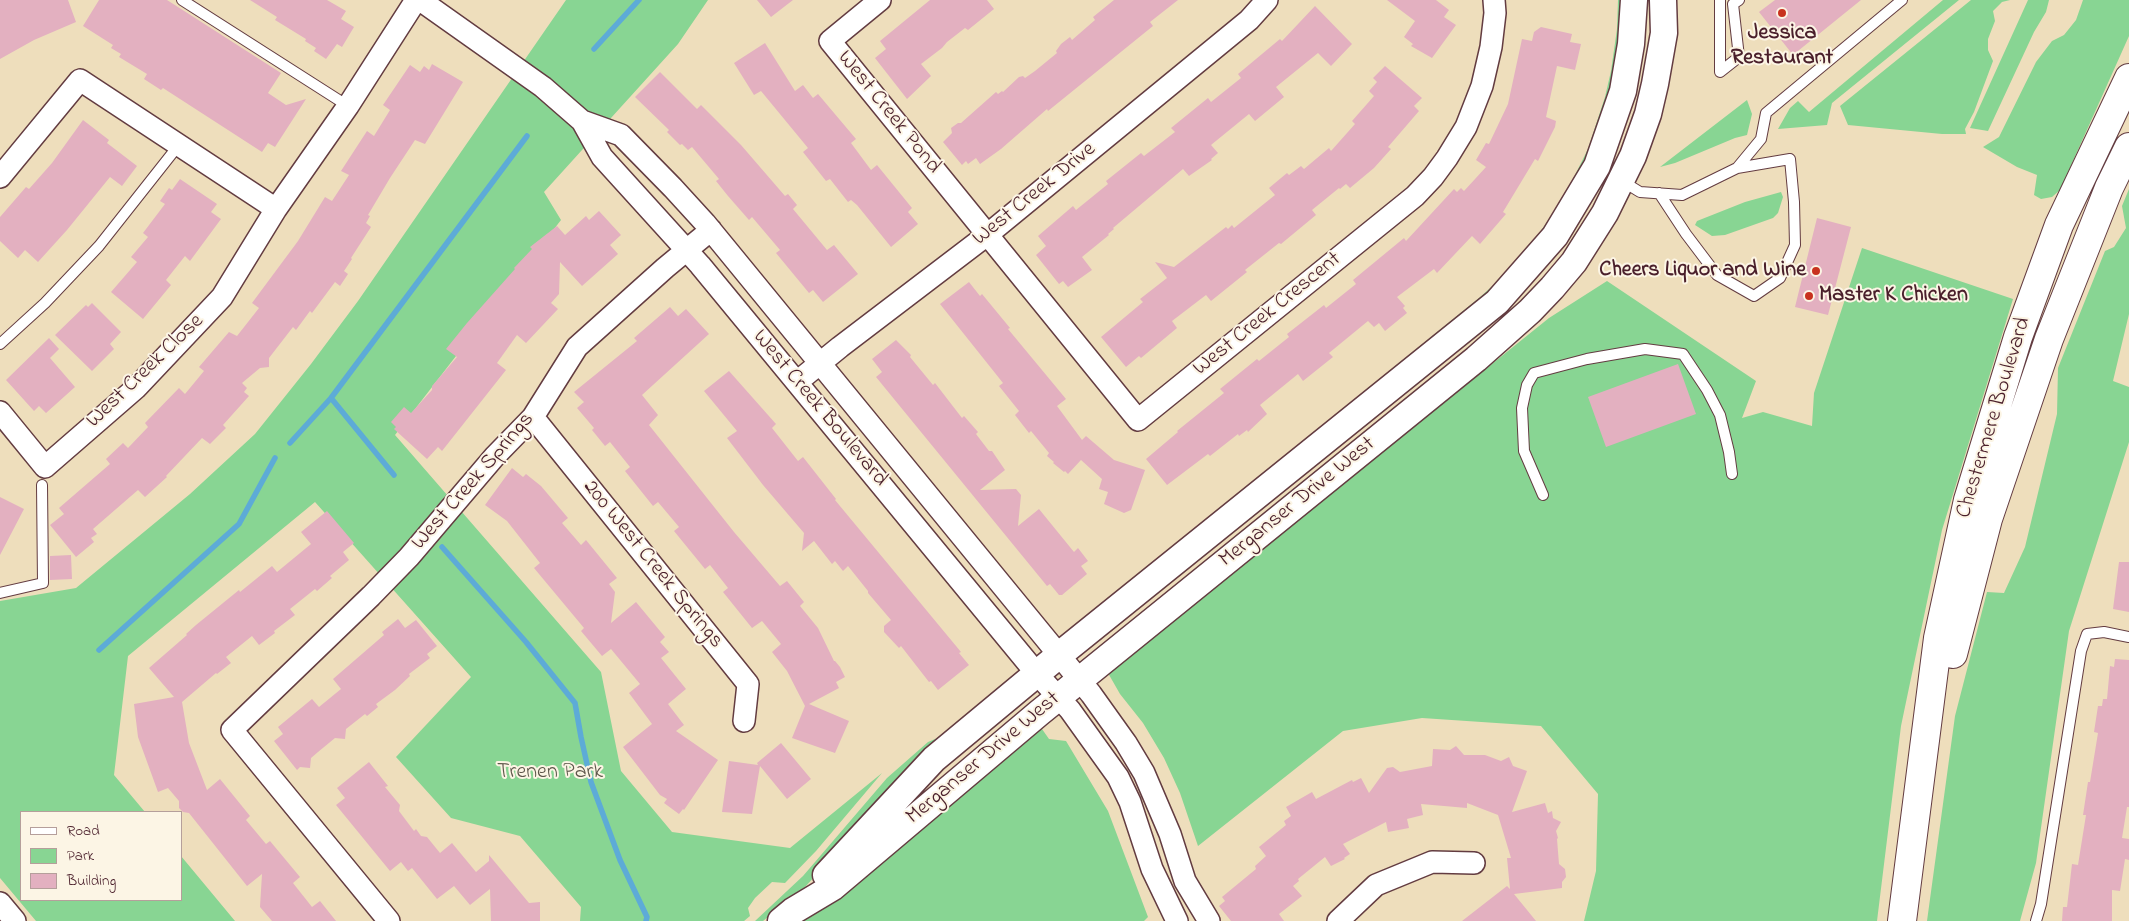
<!DOCTYPE html>
<style>
body{margin:0}
#map{position:relative;width:2129px;height:921px;overflow:hidden;background:#eedebc;font-family:"Indie Flower",sans-serif}
canvas{display:block}
.legend{position:absolute;left:20px;top:811px;width:162px;height:90px;box-sizing:border-box;background:#fcf5e5;border:1px solid #b59f9b;margin:0;padding:6px 9px;list-style:none;font-size:15px;color:#4a1f2b}
.legend li{display:flex;align-items:center;gap:10px;height:25px}
.legend b{width:25px;border:1px solid #b59f9b}
</style>
<div id="map">
<canvas width="2129" height="921"></canvas>
<ul class="legend">
<li><b style="height:6px;background:#fff"></b>Road</li>
<li><b style="height:14px;background:#88d593"></b>Park</li>
<li><b style="height:14px;background:#e3b0c0"></b>Building</li>
</ul>
</div>
<script>
const c = document.querySelector('canvas').getContext('2d');
c.lineJoin = 'round';
function fillPath(path, color) { c.fillStyle = color; c.fill(path, 'evenodd'); }
const poly = rows => new Path2D(rows.map(r => 'M' + r).join(''));
function strokePath(path, color, width, dash) { c.strokeStyle = color; c.lineWidth = width; c.lineCap = dash ? 'butt' : 'round'; c.setLineDash(dash || []); c.stroke(path); }
function write(font, color, halo, rows, align = 'center') {
  c.font = font + ' "Indie Flower",sans-serif'; c.lineWidth = 4; c.setLineDash([]); c.textBaseline = 'middle'; c.strokeStyle = halo; c.fillStyle = color; for (const [text, x, y, turn = 0] of rows) {
    c.save(); c.translate(x, y); c.rotate((+turn || 0) * Math.PI / 180); c.textAlign = isNaN(turn) ? turn : align; if (halo) c.strokeText(text, 0, 0); c.fillText(text, 0, 0); c.restore();
  }
}
fillPath(poly([
 [566,0,708,0,678,44,544,192,561,220,395,435,601,672,621,771,672,832,790,848,882,773,816,851,785,883,772,882,755,898,748,908,750,916,744,921,580,921,581,907,520,836,451,818,396,757,471,677,315,502,128,656,114,775,145,812,21,812,21,900,181,900,181,856,235,921,36,921,0,878,0,601,76,588,190,494,255,434,311,364,358,301],
 [1618,0,1622,0,1617,63,1603,121,1588,158,1559,211,1499,285,1099,607,1479,298,1507,273,1534,241,1564,197,1588,149,1605,97,1611,71,1617,29],
 [1943,0,1959,0,1832,103,1827,125,1778,129,1790,108,1798,101,1809,112],
 [1971,0,2010,0,2002,2,1993,11,1995,21,1988,39,1988,50,1993,61,1974,112,1965,129,1966,134,1942,134,1848,125,1840,106],
 [2028,0,2049,0,2046,12,2034,32,1988,131,1970,128],
 [2083,0,2129,0,2129,36,2060,190,2052,197,2041,199,2034,195,2037,175,2017,167,1983,147,1999,137,2036,62,2052,41,2064,35,2076,20],
 [1747,100,1752,114,1747,135,1735,138,1675,163,1660,167],
 [2129,189,2129,314,2113,381,2129,387,2129,442,2069,631,2036,863,2020,921,1927,921,1955,716,1987,592,2004,593,2025,547,2057,414,2058,368,2105,251,2114,247,2126,228,2122,206],
 [1781,192,1783,197,1778,213,1773,218,1725,235,1712,236,1695,225,1697,221,1745,202],
 [1862,248,2013,299,1942,530,1901,726,1877,921,1584,921,1596,871,1598,794,1541,726,1422,718,1343,731,1198,846,1180,793,1164,758,1143,723,1120,694,1108,673,1549,318,1607,281,1756,381,1742,418,1763,412,1812,426,1814,393],
 [1042,729,1049,739,1066,741,1108,811,1148,917,1144,921,803,921,1028,737],
 [940,737,943,737,805,887,763,921,755,921,803,876,887,778,928,742]
]), '#88d593');
strokePath(poly([
 [594,49,639,0],
 [331,398,394,475],
 [290,443,331,398,527,136],
 [442,547,526,642,575,703,581,737,591,782,620,860,647,917,646,921],
 [99,650,239,524,275,458]
]), '#5dabd7', 5.5);
fillPath(poly([
 [0,0,68,0,76,22,34,40,0,59],
 [99,0,167,0,281,73,268,93,286,105,306,99,275,147,268,143,262,152,163,88,161,90,144,79,147,74,119,57,121,54,111,48,113,45,83,26],
 [250,0,327,0,346,11,341,19,354,27,342,47,337,44,326,59,314,51,316,48,305,41,306,39,275,20,277,17],
 [757,0,793,0,771,17],
 [930,0,987,0,994,9,968,30,965,28,947,42,942,48,921,64,931,76,907,99,875,58,886,49,880,41],
 [1114,0,1178,0,1150,22,1153,26,1048,111,1047,109,1001,149,980,164,976,158,968,164,966,161,962,165,943,142,952,133,951,128,958,123,961,123,996,92,998,94,1002,91,1003,92,1019,77,1023,76,1025,78,1035,71,1057,53,1056,51,1061,44,1070,37,1072,40,1095,20,1093,17],
 [1387,0,1436,0,1449,10,1444,17,1456,25,1432,58,1411,46,1413,44,1404,37,1415,21],
 [1775,0,1861,0,1793,55,1759,12],
 [1315,6,1352,44,1331,66,1318,53,1276,87,1284,97,1255,121,1249,114,1211,145,1218,153,1211,159,1212,160,1189,176,1183,169,1113,228,1114,229,1108,234,1109,235,1082,257,1092,270,1068,287,1063,281,1059,284,1036,255,1046,246,1038,236,1073,206,1076,210,1108,184,1106,181,1141,153,1144,156,1175,132,1171,128,1208,98,1211,102,1241,78,1238,74,1280,39,1282,41],
 [1541,27,1572,34,1570,42,1581,44,1575,70,1557,66,1546,117,1556,121,1555,127,1538,161,1535,159,1503,212,1506,214,1480,244,1472,236,1437,273,1434,269,1397,297,1405,306,1403,308,1407,313,1385,331,1379,323,1374,327,1368,321,1329,353,1333,357,1303,381,1298,374,1260,405,1267,414,1248,432,1247,430,1239,436,1238,434,1210,456,1208,454,1167,485,1146,459,1178,432,1177,431,1224,393,1220,389,1236,376,1257,359,1259,361,1289,337,1287,334,1324,305,1326,308,1356,284,1353,280,1404,238,1406,241,1454,189,1457,192,1461,188,1464,191,1486,167,1476,160,1486,143,1489,144,1508,104,1522,39,1532,41,1534,32],
 [765,43,795,91,803,85,813,98,818,94,856,139,851,143,871,170,877,165,912,208,908,212,918,224,891,247,857,205,851,200,848,202,830,179,826,181,803,152,808,148,761,91,754,95,734,63],
 [432,64,463,82,425,144,415,140,390,178,368,215,370,216,366,223,371,227,351,258,352,259,344,271,348,274,340,286,335,282,312,313,310,311,296,330,293,327,269,358,269,367,260,368,242,383,247,388,244,392,249,396,223,425,226,428,210,444,202,438,166,476,167,477,145,497,138,490,93,529,97,534,91,538,94,542,76,557,50,525,64,514,59,508,110,464,106,459,123,443,128,448,148,427,145,423,179,388,185,394,204,371,199,367,229,332,237,336,259,308,252,303,298,241,325,197,332,201,349,175,341,171,367,131,374,136,390,110,383,105,410,65,420,72,424,66,429,70],
 [1385,66,1422,98,1414,106,1419,111,1388,147,1391,149,1374,168,1350,188,1346,184,1340,189,1339,188,1312,210,1316,215,1281,244,1279,243,1245,270,1247,272,1211,301,1206,295,1172,321,1177,328,1141,358,1139,356,1126,367,1101,337,1143,302,1140,299,1167,278,1155,262,1174,267,1226,227,1228,229,1232,225,1234,228,1275,195,1269,188,1287,173,1289,175,1301,166,1304,169,1329,148,1331,151,1355,124,1352,121,1374,96,1369,91,1377,82,1373,78],
 [660,72,697,109,701,105,741,145,785,196,788,194,797,205,793,209,827,250,834,245,858,274,823,302,813,290,809,293,776,253,780,250,752,217,749,220,728,196,716,181,719,179,692,147,688,150,682,144,680,145,667,132,669,130,635,97],
 [83,120,109,140,107,143,137,166,122,186,110,177,67,230,38,262,25,250,18,258,0,241,0,217,26,187,29,189,52,163],
 [180,179,217,204,211,212,221,219,190,261,185,256,166,280,171,285,143,319,111,292,137,262,131,257,148,237,143,233,165,204,160,201,169,188,172,190],
 [599,211,621,235,610,245,618,254,582,286,560,262,559,294,551,303,558,309,526,343,517,335,497,363,506,370,442,451,438,447,427,459,394,429,396,427,391,422,404,407,411,413,432,390,432,386,457,357,446,349,467,323,515,269,514,268,532,249,530,247,557,226,565,235,586,216,589,220],
 [1817,218,1851,227,1828,315,1795,307],
 [969,282,980,296,982,294,1010,328,1008,329,1066,399,1057,406,1082,440,1086,436,1114,460,1145,470,1131,510,1124,513,1104,504,1108,492,1099,489,1102,479,1081,460,1068,474,1065,471,1064,472,1053,463,1054,462,1047,456,1049,453,1031,431,1029,433,1015,415,1019,411,999,386,1003,383,940,304],
 [92,303,121,332,110,344,114,349,92,371,55,335,86,305,88,307],
 [670,307,678,316,686,309,709,334,642,395,658,415,649,425,734,532,780,586,787,581,804,602,800,606,818,628,834,661,835,661,840,667,845,677,836,682,839,688,809,704,849,721,835,753,792,738,805,706,787,671,772,652,781,644,762,621,752,628,723,592,728,588,710,565,705,569,674,531,679,527,658,502,653,506,625,471,630,467,610,442,605,446,592,430,594,428,577,408,584,402,574,392,637,341,634,338],
 [49,338,59,349,50,358,75,387,46,413,39,406,34,411,6,380],
 [896,340,911,355,910,357,933,385,935,383,962,418,964,416,978,432,976,434,989,451,992,451,1005,470,980,490,1016,489,1021,495,1018,526,1039,509,1074,552,1078,548,1088,561,1081,566,1087,574,1062,595,1059,595,1050,584,1047,586,876,377,882,372,872,359],
 [1678,364,1696,414,1606,447,1588,397],
 [729,371,776,424,772,428,798,461,803,457,836,499,835,500,961,652,959,653,969,665,938,690,931,681,929,682,901,646,899,648,884,632,884,626,891,620,868,593,868,591,848,566,843,571,835,561,832,564,814,541,802,551,804,533,763,485,727,438,737,431,704,391],
 [512,468,523,477,526,474,541,486,568,518,562,523,581,545,586,540,617,578,609,584,615,592,611,623,636,602,665,637,660,642,669,652,661,658,686,689,668,704,684,725,676,731,718,760,684,810,683,809,679,814,664,803,667,799,660,795,623,747,652,724,629,693,640,684,611,649,602,656,581,631,584,628,534,568,540,563,507,521,485,505],
 [0,497,24,509,0,555],
 [327,511,354,543,343,552,349,560,330,576,332,578,317,591,315,589,290,609,295,615,274,631,275,633,259,645,252,636,226,657,231,663,217,674,216,673,182,702,189,743,207,790,220,779,250,816,246,820,266,844,270,841,300,877,293,883,312,907,320,901,336,921,272,921,260,907,262,874,247,886,189,813,183,812,179,808,179,801,168,788,158,792,138,737,134,704,174,697,149,668,187,635,186,634,196,625,239,590,240,592,272,566,277,572,311,544,301,532],
 [71,555,72,579,50,580,50,556],
 [2119,562,2129,562,2129,612,2113,609],
 [398,619,405,628,416,620,437,646,427,654,430,658,409,674,410,676,395,690,376,704,378,707,367,716,365,714,346,729,345,739,335,738,318,752,311,758,310,768,300,767,297,770,274,741,283,734,278,727,312,699,319,707,341,689,333,679,384,635,382,632],
 [2115,659,2129,660,2129,807,2127,807,2122,838,2129,839,2129,860,2125,859,2120,891,2112,890,2112,921,2062,921,2063,907,2067,907,2072,864,2078,865,2086,815,2083,815,2088,782,2090,782,2098,733,2094,732,2098,706,2102,706,2103,699,2107,699,2110,666,2114,667],
 [781,743,811,779,787,799,760,766,752,814,722,812,729,761,758,765,757,763],
 [1456,746,1464,755,1485,755,1501,761,1509,757,1513,766,1527,771,1512,812,1545,803,1548,813,1552,811,1553,818,1561,822,1556,831,1558,838,1557,839,1559,864,1565,869,1566,877,1562,882,1562,888,1514,894,1536,921,1462,921,1507,886,1510,889,1507,858,1511,858,1498,815,1467,803,1467,808,1421,804,1423,815,1407,819,1409,828,1388,832,1386,822,1343,844,1350,854,1344,858,1345,859,1331,866,1325,857,1298,879,1299,881,1293,886,1302,896,1279,914,1284,921,1231,921,1219,906,1225,901,1222,897,1256,869,1255,866,1266,856,1259,847,1286,825,1284,821,1291,816,1286,807,1312,792,1316,799,1352,780,1353,782,1361,778,1369,793,1387,768,1393,767,1400,772,1432,766,1433,749,1450,750],
 [369,762,388,786,385,787,400,805,399,811,414,831,416,829,421,836,427,837,440,853,452,843,476,872,489,861,489,855,529,903,540,902,540,921,491,921,490,889,470,905,454,886,437,899,412,868,408,871,401,862,390,871,336,805,345,798,337,788]
]), '#e3b0c0');
const service = poly([
 [182,0,348,106],
 [1720,0,1720,72,1739,57,1733,4,1739,0],
 [1622,181,1640,192,1682,195,1737,168,1761,139,1766,113,1902,0],
 [1659,193,1686,234,1717,275,1754,296,1780,278,1795,245,1794,202,1790,159,1737,168],
 [0,344,45,303,99,246,178,146],
 [1543,495,1524,451,1522,408,1527,385,1534,373,1587,359,1645,349,1683,354,1707,390,1720,415,1729,452,1732,474],
 [0,593,43,583,42,485],
 [2036,921,2041,904,2081,651,2087,634,2104,632,2129,637]
]);
const minor = poly([
 [420,0,543,87,582,121,602,157,700,265,1037,674,1070,710,1118,777,1130,802,1152,869,1177,921],
 [880,0,830,41,1138,420,1415,196,1433,177,1447,158,1466,127,1482,86,1491,47,1495,13,1494,0],
 [582,121,621,135,673,188,705,223,1091,694,1126,743,1144,773,1170,834,1185,881,1209,921],
 [0,177,80,80,276,209],
 [797,382,840,347,987,235,1249,20,1267,0],
 [0,412,45,467,136,388,222,297,276,209,348,106,416,0],
 [533,417,748,684,744,721],
 [0,903,15,921],
 [389,921,232,730,371,596,409,557,495,456,533,417,577,347,665,268,711,230],
 [1338,921,1376,885,1432,862,1474,863]
]);
const tertiary = poly([
 [826,875,934,759,1058,656,1497,302,1555,236,1597,166,1623,91,1631,44,1634,0],
 [781,921,793,911,833,887,1039,713,1476,359,1530,311,1552,288,1574,262,1605,213,1633,156,1648,114,1655,84,1664,33,1663,0]
]);
const secondary = poly([
 [1953,654,1988,519,2049,339,2109,188,2129,147],
 [1902,921,1938,638,1968,500,2018,337,2059,225,2129,78]
]);
strokePath(service, '#633c41', 12);
strokePath(minor, '#633c41', 24);
strokePath(tertiary, '#633c41', 29);
strokePath(secondary, '#633c41', 30);
strokePath(service, '#fff', 10);
strokePath(minor, '#fff', 21);
strokePath(tertiary, '#fff', 26);
strokePath(secondary, '#fff', 28);
for (const [x, y, r, color] of [
 [1782,13,5,"#c8321e"],
 [1816,271,5,"#c8321e"],
 [1809,296,5,"#c8321e"]
]) { const dot = new Path2D(); dot.arc(x, y, r, 0, 2 * Math.PI); c.fillStyle = color; c.fill(dot); strokePath(dot, '#fcf5e5', 2); }
write('bold 22px', '#4a1f2b', '#fcf5e5', [
 ["Jessica",1782,34],
 ["Restaurant",1782,59],
 ["Cheers Liquor and Wine",1806,271,"right"],
 ["Master K Chicken",1819,296,"left"]
]);
write('22px', '#4a1f2b', '#fcf5e5', [
 ["West Creek Pond",888,113,51],
 ["West Creek Drive",1035,195,-39],
 ["West Creek Crescent",1268,315,-39],
 ["West Creek Close",146,372,-44],
 ["West Creek Boulevard",819,409,50],
 ["Chestermere Boulevard",1995,418,-73],
 ["West Creek Springs",474,482,-49],
 ["Merganser Drive West",1298,503,-39],
 ["200 West Creek Springs",652,565,51],
 ["Merganser Drive West",984,759,-40]
]);
write('22px', '#5d564a', '#fcf5e5', [
 ["Trenen Park",550,773]
]);
</script>
